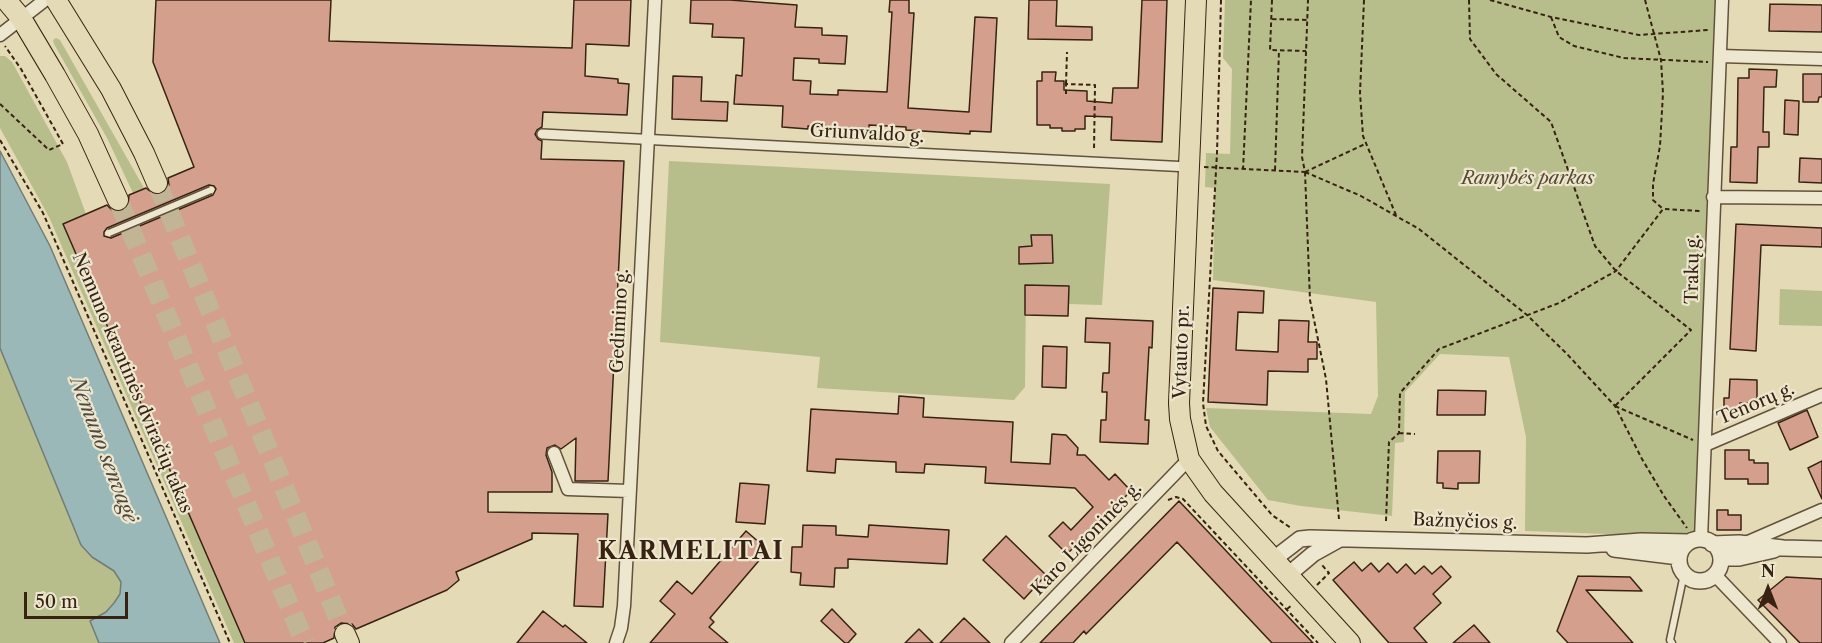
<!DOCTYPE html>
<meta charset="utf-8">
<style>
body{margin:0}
#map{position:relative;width:1822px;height:643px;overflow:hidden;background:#e4dab5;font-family:"Libre Caslon Text",serif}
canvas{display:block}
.north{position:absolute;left:1738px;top:559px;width:60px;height:60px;-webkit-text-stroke:4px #ede7cf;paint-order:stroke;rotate:0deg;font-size:16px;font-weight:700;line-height:24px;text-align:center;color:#382313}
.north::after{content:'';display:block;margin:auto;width:21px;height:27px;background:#382313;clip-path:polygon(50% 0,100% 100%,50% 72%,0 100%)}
.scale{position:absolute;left:24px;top:592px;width:104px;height:27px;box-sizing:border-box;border:3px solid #382313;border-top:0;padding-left:8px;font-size:18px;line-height:21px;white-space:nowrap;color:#382313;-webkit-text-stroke:4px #ede7cf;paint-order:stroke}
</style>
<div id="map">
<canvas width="1822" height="643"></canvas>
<div class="north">N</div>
<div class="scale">50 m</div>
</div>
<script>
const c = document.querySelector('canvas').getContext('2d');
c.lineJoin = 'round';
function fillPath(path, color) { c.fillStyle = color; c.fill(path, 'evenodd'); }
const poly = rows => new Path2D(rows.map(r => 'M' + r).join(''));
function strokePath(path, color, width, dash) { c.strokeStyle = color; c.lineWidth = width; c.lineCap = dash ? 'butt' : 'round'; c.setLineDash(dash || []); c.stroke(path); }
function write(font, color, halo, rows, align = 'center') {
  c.font = font + ' "Libre Caslon Text",serif'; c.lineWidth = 4.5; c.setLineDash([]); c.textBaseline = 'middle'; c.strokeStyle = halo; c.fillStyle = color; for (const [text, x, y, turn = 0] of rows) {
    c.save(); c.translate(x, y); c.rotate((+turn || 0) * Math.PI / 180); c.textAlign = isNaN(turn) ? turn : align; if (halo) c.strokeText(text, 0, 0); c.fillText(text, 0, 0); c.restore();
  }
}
fillPath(poly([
 [1225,0,1716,0,1697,521,1694,531,1689,537,1525,531,1526,437,1509,357,1440,354,1405,392,1404,442,1395,443,1392,516,1301,506,1268,500,1210,427,1206,408,1371,414,1378,396,1376,302,1213,280,1215,188,1205,187,1206,153,1230,154,1232,69,1223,58],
 [56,38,60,40,144,188,133,193,107,138,54,44,53,40],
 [0,56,5,56,12,62,67,162,86,214,64,224,245,643,234,643,49,217,0,128],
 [669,161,1110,184,1102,305,1068,304,1026,285,1025,387,1014,400,817,388,820,357,660,342],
 [1780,289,1822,291,1822,326,1779,325],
 [0,348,81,545,92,557,114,571,121,582,120,594,114,603,106,612,90,621,99,643,0,643]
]), '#b7be8b');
const water = poly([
 [0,151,50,246,220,643,99,643,90,621,106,612,114,603,120,594,121,582,114,571,92,557,81,545,0,348,0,151]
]);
fillPath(water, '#9ab8b8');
strokePath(water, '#737c76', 1.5);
const building = poly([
 [156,0,331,0,329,41,572,48,574,0,631,0,629,46,586,44,585,76,618,79,618,83,629,84,627,115,543,112,542,127,537,130,535,134,538,139,542,141,541,159,624,161,608,481,575,481,576,438,561,449,555,445,547,448,546,455,552,472,552,492,488,492,488,512,608,514,603,607,574,606,578,534,532,533,532,539,456,572,459,580,447,590,356,629,352,624,341,623,335,627,334,638,323,643,245,643,63,224,107,205,112,210,122,211,128,206,129,195,146,188,155,195,162,194,169,185,168,178,194,167,153,62,156,0],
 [209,185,214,186,216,189,213,195,111,238,104,236,104,232,107,228,209,185],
 [691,0,730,0,797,5,795,27,822,28,822,35,847,36,845,64,819,63,819,59,794,58,793,80,811,81,810,94,838,95,838,90,887,92,892,12,889,12,890,0,909,0,909,13,914,13,908,108,969,112,975,17,997,18,991,132,970,131,970,134,906,130,906,127,869,125,869,129,808,126,808,129,782,127,783,106,734,104,736,75,742,76,744,38,712,37,713,24,690,23,691,0],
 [1029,0,1057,0,1056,26,1092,27,1092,40,1028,39,1029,0],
 [1142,0,1167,0,1162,142,1111,140,1112,117,1085,116,1085,129,1075,129,1075,131,1062,131,1062,128,1050,128,1050,125,1037,125,1037,81,1042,81,1042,72,1056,72,1055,81,1064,81,1064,90,1087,91,1087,101,1112,103,1113,88,1138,88,1142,0],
 [1770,4,1822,5,1822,32,1769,31,1770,4],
 [1749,69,1777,70,1776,87,1764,87,1763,132,1769,132,1769,147,1758,147,1757,183,1730,182,1731,147,1737,147,1738,78,1749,78,1749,69],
 [1803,74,1822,74,1822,97,1819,97,1818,102,1803,102,1803,74],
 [673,76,702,77,701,101,728,102,727,121,672,119,673,76],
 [1785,100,1799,101,1798,135,1784,134,1785,100],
 [1800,158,1822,159,1822,183,1799,182,1800,158],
 [1736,224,1822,228,1822,247,1761,245,1756,351,1730,349,1736,224],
 [1031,235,1052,235,1053,263,1019,264,1019,247,1032,246,1031,235],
 [1025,285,1069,286,1068,316,1025,315,1025,285],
 [1213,288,1264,291,1263,313,1238,312,1236,350,1278,352,1279,320,1309,321,1308,342,1317,342,1317,359,1308,359,1308,372,1268,371,1267,405,1208,402,1213,288],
 [1086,318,1153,321,1152,348,1149,347,1145,420,1149,420,1148,444,1100,442,1101,420,1106,420,1107,392,1102,392,1103,373,1109,373,1110,343,1085,342,1086,318],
 [1043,346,1067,347,1066,388,1042,387,1043,346],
 [1730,379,1757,380,1757,403,1740,403,1740,411,1724,411,1724,398,1729,398,1730,379],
 [1438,390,1486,391,1485,415,1437,415,1438,390],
 [899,396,924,398,923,417,1013,422,1011,462,1050,464,1052,434,1066,435,1078,448,1077,455,1085,455,1109,480,1115,474,1131,491,1067,554,1049,536,1063,522,1071,530,1093,507,1075,488,985,483,986,467,925,464,924,473,896,472,896,462,836,459,835,473,807,471,811,409,898,414,899,396],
 [1807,410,1818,437,1790,450,1778,423,1807,410],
 [1725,450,1749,450,1749,460,1754,460,1754,463,1768,463,1768,484,1748,484,1748,479,1725,479,1725,450],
 [1438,451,1480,451,1479,483,1458,483,1458,489,1443,488,1443,483,1437,483,1438,451],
 [1822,461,1822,499,1808,468,1822,461],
 [740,483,769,485,765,524,736,522,740,483],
 [1179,501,1313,643,1272,643,1177,542,1086,634,1084,631,1073,643,1040,643,1179,501],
 [1717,510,1728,510,1728,515,1741,515,1741,530,1717,530,1717,510],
 [803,525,836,526,836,535,868,537,869,525,949,530,947,564,848,559,848,568,835,568,834,587,800,585,801,573,791,572,792,547,802,547,803,525],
 [746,531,768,550,710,618,714,622,709,627,728,643,650,643,675,614,660,601,677,581,692,594,746,531],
 [1006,536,1046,575,1024,599,983,560,1006,536],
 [1354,562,1362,571,1371,563,1379,572,1388,563,1397,573,1406,564,1415,574,1424,566,1432,574,1441,566,1451,577,1433,594,1441,603,1414,628,1427,643,1389,643,1333,580,1354,562],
 [1578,576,1630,577,1642,591,1586,590,1633,643,1568,643,1557,631,1578,576],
 [1786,577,1822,579,1822,643,1800,643,1758,600,1786,577],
 [832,609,856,634,848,643,845,643,821,621,832,609],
 [543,611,563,627,565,625,587,643,517,643,543,611],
 [964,618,990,643,940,643,964,618],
 [1474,625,1490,643,1453,643,1474,625],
 [919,629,933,643,905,643,919,629]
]);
fillPath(building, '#d49f8c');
strokePath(building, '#382313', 1.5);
strokePath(poly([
 [157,183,345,634],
 [118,200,305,643]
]), '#c2b595', 20, [20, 10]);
const service = poly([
 [1672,643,1670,640,1684,574]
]);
const pedestrian = poly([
 [542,134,1189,167]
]);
const minor = poly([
 [0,35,45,0],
 [1720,56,1822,59],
 [1713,197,1822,198],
 [1705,445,1822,395],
 [554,453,568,489,629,491],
 [1701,539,1722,0],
 [1746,543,1822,510],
 [1715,575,1780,643],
 [616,643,621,628,624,606,655,0],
 [1011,643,1189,459]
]);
const tertiary = poly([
 '1679 560a21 21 0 1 1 42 0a21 21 0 1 1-42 0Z',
 [1712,544,1739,543,1783,548,1822,549],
 [1614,549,1679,557],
 [1721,558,1739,558,1774,550],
 [1274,559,1300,539,1310,538,1587,545,1641,541,1689,542],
 [1288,575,1313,554,1340,539]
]);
const primary = poly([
 [6,0,21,18,55,75,88,134,118,200],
 [56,0,111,89,144,153,157,183],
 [1196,0,1179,403,1180,419,1189,459,1213,493,1350,643],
 [345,634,349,643]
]);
strokePath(service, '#63513c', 9);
strokePath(pedestrian, '#63513c', 12);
strokePath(minor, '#63513c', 15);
strokePath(tertiary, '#63513c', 18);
strokePath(primary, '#382313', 22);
strokePath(poly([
 [1221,0,1217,153,1203,403,1206,426,1218,451,1272,515,1291,528],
 [1272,0,1270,50,1306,51],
 [1364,0,1360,93,1363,136,1396,215],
 [1469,0,1470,39,1496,74,1551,122,1595,246,1616,271,1691,330,1615,406],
 [1490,0,1551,17,1639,35,1708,30],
 [1645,0,1661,60,1663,93,1660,146,1653,184,1653,200,1663,209],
 [1551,17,1559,37,1574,46,1624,58,1708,62],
 [1272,19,1307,20],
 [1066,84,1067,52],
 [1066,94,1066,84,1095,85,1094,150],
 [0,104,49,150,63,144,21,69,5,46],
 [0,140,43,213,230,643],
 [1204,167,1305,172,1302,157,1308,0],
 [1243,170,1251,0],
 [1275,170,1279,50],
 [1305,172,1361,196,1419,229,1527,315,1567,354,1615,406,1642,459,1664,496,1687,528],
 [1305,172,1310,300,1326,379,1339,519],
 [1305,172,1365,144],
 [1615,406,1693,440],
 [1399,433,1415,434],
 [1168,500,1176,497,1183,499,1318,643],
 [1386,521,1389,442,1399,433,1400,393,1439,349,1559,303,1616,271,1663,209,1701,211],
 [1317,585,1329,573,1322,565],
 [1287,609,1292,605]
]), '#382313', 2, [4.5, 3]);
strokePath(service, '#ede7cf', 6);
strokePath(pedestrian, '#ede7cf', 9);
strokePath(minor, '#ede7cf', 12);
strokePath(tertiary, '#ede7cf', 15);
strokePath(primary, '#e4dab5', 20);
const serviceBridge = poly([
 [109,233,211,190]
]);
strokePath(serviceBridge, '#63513c', 9, []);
strokePath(serviceBridge, '#ede7cf', 6);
write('18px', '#382313', '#ede7cf', [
 ["Griunvaldo g.",867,134,3],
 ["Trakų g.",1693,269,-89],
 ["Gedimino g.",620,321,-87],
 ["Vytauto pr.",1182,352,-88],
 ["Nemuno krantinės dviračių takas",132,383,67],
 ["Tenorų g.",1756,404,-23],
 ["Bažnyčios g.",1465,522,2],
 ["Karo Ligoninės g.",1087,539,-46]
]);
write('italic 18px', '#584a31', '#ede7cf', [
 ["Ramybės parkas",1528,179]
]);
write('italic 20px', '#50483c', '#ede7cf', [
 ["Nemuno senvagė",103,450,69]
]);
c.letterSpacing = '1.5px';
write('bold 24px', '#382313', '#ede7cf', [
 ["KARMELITAI",691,552]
]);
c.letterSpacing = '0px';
</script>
